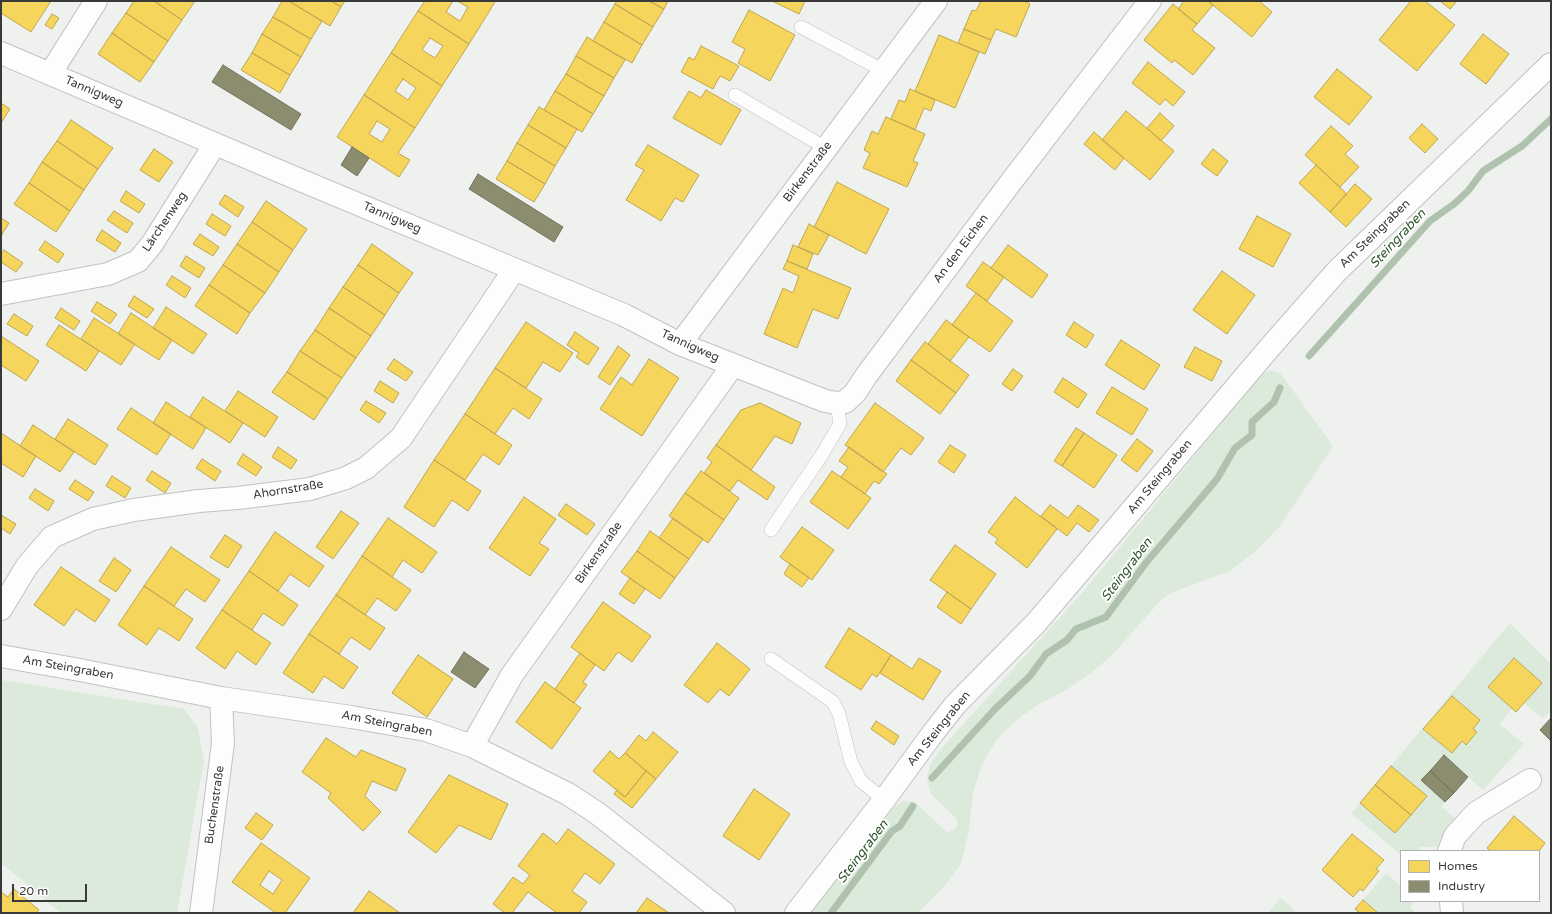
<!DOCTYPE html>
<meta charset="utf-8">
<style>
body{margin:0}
#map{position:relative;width:1552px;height:914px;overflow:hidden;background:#eff1ef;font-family:"Varela Round",sans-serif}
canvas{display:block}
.frame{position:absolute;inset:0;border:2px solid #383938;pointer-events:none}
.legend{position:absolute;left:1400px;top:850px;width:140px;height:52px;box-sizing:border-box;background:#fff;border:1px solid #afb0af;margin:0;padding:5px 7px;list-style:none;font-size:12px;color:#383938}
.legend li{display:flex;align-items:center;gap:8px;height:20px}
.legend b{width:20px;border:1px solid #afb0af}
.scale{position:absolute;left:12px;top:884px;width:75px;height:18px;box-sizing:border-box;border:2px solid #383938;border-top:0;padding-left:5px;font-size:12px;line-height:14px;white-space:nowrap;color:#383938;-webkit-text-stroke:3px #fff;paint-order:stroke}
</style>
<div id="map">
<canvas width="1552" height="914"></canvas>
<div class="frame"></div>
<ul class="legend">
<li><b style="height:11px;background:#f6d55c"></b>Homes</li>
<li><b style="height:11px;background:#8c8c6e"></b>Industry</li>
</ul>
<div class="scale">20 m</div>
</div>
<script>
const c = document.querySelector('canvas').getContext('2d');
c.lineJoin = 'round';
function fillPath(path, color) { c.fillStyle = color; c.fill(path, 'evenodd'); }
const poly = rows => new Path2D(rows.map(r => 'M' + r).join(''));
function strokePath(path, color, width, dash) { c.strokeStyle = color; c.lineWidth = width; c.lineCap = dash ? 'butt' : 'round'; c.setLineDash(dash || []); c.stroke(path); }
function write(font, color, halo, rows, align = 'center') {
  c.font = font + ' "Varela Round",sans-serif'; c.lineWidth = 4; c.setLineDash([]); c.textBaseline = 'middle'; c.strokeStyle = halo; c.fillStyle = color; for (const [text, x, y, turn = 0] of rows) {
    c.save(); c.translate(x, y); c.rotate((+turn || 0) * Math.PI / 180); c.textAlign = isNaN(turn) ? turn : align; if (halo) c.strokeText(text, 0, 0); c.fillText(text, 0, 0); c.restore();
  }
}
fillPath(poly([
 [1268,371,1276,371,1281,374,1333,446,1279,527,1256,551,1230,571,1173,592,1162,599,1112,655,1091,673,1066,690,1041,703,1019,718,998,738,982,764,973,793,969,829,961,864,943,888,918,913,809,913,893,808,903,801,911,801,918,805,947,832,953,831,957,826,957,819,932,795,929,788,927,778,930,765,940,750,986,699,1083,592,1261,375],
 [1510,623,1551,664,1551,711,1543,719,1524,703,1542,683,1514,658,1488,687,1512,709,1500,724,1524,744,1483,790,1444,755,1421,780,1445,802,1442,807,1456,819,1440,840,1437,847,1419,847,1419,851,1401,851,1401,855,1351,813,1360,803,1395,833,1426,796,1391,766],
 [1452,696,1480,720,1473,729,1477,733,1466,744,1462,741,1451,753,1423,729],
 [1,680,184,709,197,726,204,760,177,913,61,913,1,863],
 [1386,873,1401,886,1401,901,1415,901,1410,907,1415,913,1378,913,1363,900],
 [1281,898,1288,904,1297,913,1268,913]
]), '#dbeada');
const homes = poly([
 [1,1,51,1,31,32,1,13,1,1],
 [134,1,154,1,182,20,168,41,126,13,134,1],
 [154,1,195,1,182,20,154,1],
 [282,1,289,1,322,21,311,39,273,17,282,1],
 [293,1,331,1,341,7,330,26,292,3,293,1],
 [331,1,345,1,341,7,331,1],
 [425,1,453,1,446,12,460,21,468,7,457,1,494,1,495,2,469,44,418,11,425,1],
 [617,1,649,1,664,9,653,27,615,4,617,1],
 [649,1,668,1,664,9,649,1],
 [772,1,805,1,799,14,772,1],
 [981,1,1024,1,1030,4,1016,37,996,29,991,40,964,29,972,10,976,11,981,1],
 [1184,1,1208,1,1213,5,1197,24,1178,9,1184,1],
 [1208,1,1259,1,1272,12,1252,37,1208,1],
 [1411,1,1425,1,1455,25,1417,71,1379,40,1411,1],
 [1440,1,1457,1,1450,9,1440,1],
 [615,4,653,27,642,45,604,22,615,4],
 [1173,4,1197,24,1192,30,1215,48,1193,75,1174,60,1172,63,1144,40,1173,4],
 [749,10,795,35,770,81,738,63,745,49,732,42,749,10],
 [418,11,469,44,442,86,391,53,418,11],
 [430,38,443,46,435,58,422,50,430,38],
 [126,13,168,41,154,62,112,33,126,13],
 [52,14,59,18,52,29,45,25,52,14],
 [273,17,311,39,301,57,262,34,273,17],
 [604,22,642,45,632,63,593,41,604,22],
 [964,29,991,40,985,54,958,43,964,29],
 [112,33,154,62,140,82,98,54,112,33],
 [262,34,301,57,290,75,252,53,262,34],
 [1483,34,1509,54,1486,84,1460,64,1483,34],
 [939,35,979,52,955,108,915,91,939,35],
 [587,37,625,60,614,78,576,56,587,37],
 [701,46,739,66,730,81,720,76,713,89,681,72,689,57,694,60,701,46],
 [252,53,290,75,280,93,241,70,252,53],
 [391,53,442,86,415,128,364,95,391,53],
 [403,79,416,88,408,100,395,91,403,79],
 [576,56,614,78,604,96,566,74,576,56],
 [1148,62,1185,92,1173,106,1165,99,1160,105,1132,83,1148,62],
 [1337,69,1372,97,1349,125,1314,97,1337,69],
 [566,74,604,96,593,114,555,91,566,74],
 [910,89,935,100,931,111,924,108,915,130,891,119,899,100,905,102,910,89],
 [706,90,741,110,721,145,673,118,689,91,701,98,706,90],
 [555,91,593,114,582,132,544,110,555,91],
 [364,95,415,128,398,153,410,160,399,177,337,137,364,95],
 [377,121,390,129,382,142,369,134,377,121],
 [1,103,10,109,1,123,1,103],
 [539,107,577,129,566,148,528,125,539,107],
 [1126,111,1174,151,1150,180,1102,140,1126,111],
 [1160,113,1174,126,1161,141,1147,128,1160,113],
 [886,117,925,134,913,161,918,163,907,187,863,168,870,153,864,150,872,131,878,134,886,117],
 [71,120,113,148,98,169,57,141,71,120],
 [1422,124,1438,139,1425,153,1409,138,1422,124],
 [528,125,566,148,555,166,517,143,528,125],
 [1331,126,1353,146,1345,154,1359,167,1340,187,1305,155,1331,126],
 [1094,132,1124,158,1115,170,1084,144,1094,132],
 [57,141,98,169,84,190,42,162,57,141],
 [517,143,555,166,545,184,507,161,517,143],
 [648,145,699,175,683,202,675,198,661,221,626,200,644,170,635,165,648,145],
 [154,149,173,162,159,182,140,170,154,149],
 [1213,149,1228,161,1217,176,1201,164,1213,149],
 [507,161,545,184,534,202,496,179,507,161],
 [42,162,84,190,70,211,29,183,42,162],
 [1316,165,1347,194,1330,212,1299,183,1316,165],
 [837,182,889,209,866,254,814,227,837,182],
 [29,183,70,211,56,232,14,204,29,183],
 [1355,184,1372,199,1346,227,1330,212,1355,184],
 [126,191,145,204,139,213,120,201,126,191],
 [225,195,244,207,238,217,219,204,225,195],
 [266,201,307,229,293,250,252,222,266,201],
 [114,211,133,223,127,233,107,220,114,211],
 [212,214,231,226,225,236,206,224,212,214],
 [1257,216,1291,234,1273,267,1239,249,1257,216],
 [1,218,9,223,1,236,1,218],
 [252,222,293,250,279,272,237,244,252,222],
 [809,224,829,235,818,255,798,247,809,224],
 [102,230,121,243,115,252,96,240,102,230],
 [200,234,219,247,213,256,193,244,200,234],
 [45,241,64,254,58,263,39,250,45,241],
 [237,244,279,272,265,293,223,265,237,244],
 [372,244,413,273,399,293,358,265,372,244],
 [793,245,813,254,807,269,787,261,793,245],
 [1008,245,1048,275,1032,298,991,268,1008,245],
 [4,250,23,263,16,272,1,262,1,254,4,250],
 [186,256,205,268,199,278,180,266,186,256],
 [787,261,851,288,838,319,813,309,797,348,764,334,783,288,793,293,799,276,783,269,787,261],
 [983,262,1004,277,987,301,966,286,983,262],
 [223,265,265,293,250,313,209,285,223,265],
 [358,265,399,293,385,315,343,287,358,265],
 [1222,271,1255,295,1227,334,1193,310,1222,271],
 [172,276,191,288,185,298,166,285,172,276],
 [209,285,250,313,237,334,195,306,209,285],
 [343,287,385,315,371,336,329,308,343,287],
 [976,293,1013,321,990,352,952,325,976,293],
 [134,296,154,309,147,318,128,306,134,296],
 [97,302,117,314,110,324,91,311,97,302],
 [166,307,207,334,193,354,153,328,166,307],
 [61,308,80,321,74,330,55,318,61,308],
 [329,308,371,336,356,358,315,330,329,308],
 [131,313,172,340,159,360,118,334,131,313],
 [14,314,33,326,27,336,7,324,14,314],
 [94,318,135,344,121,365,81,339,94,318],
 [946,320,969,337,950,361,928,344,946,320],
 [526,322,573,353,560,372,543,362,526,388,495,368,526,322],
 [1074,322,1094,335,1086,348,1066,335,1074,322],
 [59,325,99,351,86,371,46,345,59,325],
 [315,330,356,358,342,378,300,351,315,330],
 [575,332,599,348,588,365,576,357,579,353,567,345,575,332],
 [1,336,39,361,26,381,1,365,1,336],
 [1121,340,1160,365,1144,390,1105,365,1121,340],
 [925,342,969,375,956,393,911,360,925,342],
 [618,346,630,355,610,385,598,377,618,346],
 [1195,347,1222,361,1212,381,1184,367,1195,347],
 [300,351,342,378,328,399,287,372,300,351],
 [394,359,413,372,406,381,387,369,394,359],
 [649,359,679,378,642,436,600,409,621,377,632,385,649,359],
 [911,360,956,393,940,414,896,381,911,360],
 [495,368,542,399,529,419,513,408,495,434,465,414,495,368],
 [1013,369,1023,376,1012,391,1002,384,1013,369],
 [287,372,328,399,314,420,272,392,287,372],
 [1063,378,1087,394,1078,408,1054,392,1063,378],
 [380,381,399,393,393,403,374,391,380,381],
 [1112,387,1148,409,1132,435,1096,413,1112,387],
 [238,391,278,417,265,437,225,411,238,391],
 [203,397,243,423,230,443,190,417,203,397],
 [366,401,386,413,379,423,360,410,366,401],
 [166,402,206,428,193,449,153,423,166,402],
 [760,403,801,423,792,444,775,436,751,470,716,445,741,410,760,403],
 [875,403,924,438,911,455,901,448,883,472,845,445,875,403],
 [131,408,171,434,157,455,117,429,131,408],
 [465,414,512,445,499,465,483,454,465,480,434,460,465,414],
 [68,419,108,445,95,465,55,439,68,419],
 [33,425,74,452,60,472,20,446,33,425],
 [1076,428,1084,433,1062,466,1054,461,1076,428],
 [1,433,36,456,23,477,1,463,1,433],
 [1084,433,1117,455,1094,488,1062,466,1084,433],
 [1137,439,1153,451,1137,472,1121,460,1137,439],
 [716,445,775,487,767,500,738,480,730,491,704,473,712,462,707,458,716,445],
 [950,445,966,455,954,473,938,462,950,445],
 [278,447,297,460,291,469,272,457,278,447],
 [849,447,887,474,879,484,874,481,865,494,841,477,848,467,839,461,849,447],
 [243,454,262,467,256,476,237,464,243,454],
 [202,459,221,471,215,481,196,468,202,459],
 [434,460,481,491,468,511,452,500,434,527,404,507,434,460],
 [152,471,171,483,165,493,146,480,152,471],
 [701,471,739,498,724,520,685,493,701,471],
 [832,471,871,498,848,529,810,502,832,471],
 [112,476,131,488,125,498,106,486,112,476],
 [75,480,94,492,88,501,69,489,75,480],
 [35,489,54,501,48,511,29,498,35,489],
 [685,493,724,520,708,543,669,516,685,493],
 [524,497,556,519,539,543,549,549,530,576,489,548,524,497],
 [1015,497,1057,529,1027,568,995,543,998,539,988,532,1015,497],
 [566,504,595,524,587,535,558,515,566,504],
 [1050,505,1068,518,1078,505,1099,520,1089,532,1077,523,1067,536,1041,516,1050,505],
 [341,511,359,523,333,559,316,547,341,511],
 [1,515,16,524,10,534,1,528,1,515],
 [388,518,437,552,422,573,403,560,392,577,362,556,388,518],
 [673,518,703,539,689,559,659,538,673,518],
 [802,527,834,550,812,580,780,557,802,527],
 [650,531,689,559,675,578,637,551,650,531],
 [275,532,324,566,309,587,290,574,278,591,249,571,275,532],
 [225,535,242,546,228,568,210,557,225,535],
 [955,545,996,574,971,609,930,580,955,545],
 [171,547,220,580,205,602,186,589,174,606,144,586,171,547],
 [637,551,675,578,660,599,621,572,637,551],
 [362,556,411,590,396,611,377,598,365,615,336,595,362,556],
 [114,558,131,570,116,592,99,581,114,558],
 [790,564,809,578,802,587,784,574,790,564],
 [61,567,110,600,95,622,76,609,64,626,34,605,61,567],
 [249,571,298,605,283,626,263,613,252,630,222,610,249,571],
 [630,578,645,589,634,604,619,594,630,578],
 [144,586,193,619,179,641,159,628,147,645,118,625,144,586],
 [947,592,971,609,961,624,937,607,947,592],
 [336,595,385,628,370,650,351,637,339,654,309,634,336,595],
 [603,602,651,636,632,662,618,652,604,671,571,647,603,602],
 [222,610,271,643,256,665,237,651,225,669,196,648,222,610],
 [849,628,891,655,877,677,872,674,861,690,825,667,849,628],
 [309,634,358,667,343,689,324,676,313,693,283,673,309,634],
 [717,643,750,669,729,696,720,689,708,703,684,685,717,643],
 [580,653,595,665,583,682,587,685,574,703,555,689,580,653],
 [418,655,453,679,427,717,392,693,418,655],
 [891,655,912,669,919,658,941,671,923,700,880,673,891,655],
 [1514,658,1542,683,1516,712,1488,687,1514,658],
 [545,682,581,708,552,749,516,722,545,682],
 [1452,696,1480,720,1473,729,1477,732,1466,745,1462,741,1452,753,1423,729,1452,696],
 [876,721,899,736,894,745,871,729,876,721],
 [653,732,678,752,656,779,625,753,639,735,646,741,653,732],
 [326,738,356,757,361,750,406,769,396,791,372,781,365,796,381,812,363,831,328,798,331,793,302,772,326,738],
 [610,751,619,759,625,753,646,771,625,797,593,771,610,751],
 [1391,766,1427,796,1411,815,1375,785,1391,766],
 [646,771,656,779,632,808,614,794,617,790,625,797,646,771],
 [449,775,508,804,491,840,459,825,436,853,408,832,449,775],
 [1375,785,1411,815,1395,833,1360,803,1375,785],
 [754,789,790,814,759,860,723,836,754,789],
 [256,813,273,825,262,840,245,828,256,813],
 [1514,816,1545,843,1539,851,1490,851,1487,848,1514,816],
 [568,829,615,864,600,884,585,873,572,891,587,902,579,913,557,913,528,892,512,913,505,913,493,904,513,877,523,884,530,875,518,866,543,833,557,844,568,829],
 [1352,834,1384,860,1376,869,1379,871,1363,891,1360,889,1353,897,1322,870,1352,834],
 [261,843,310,878,285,913,276,913,232,882,261,843],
 [269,871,282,880,273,894,260,885,269,871],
 [14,889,39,910,36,913,1,913,1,892,8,897,14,889],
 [369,891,400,913,353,913,369,891],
 [647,898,669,913,636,913,647,898],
 [1363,900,1378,913,1360,913,1355,909,1363,900]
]);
fillPath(homes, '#f6d55c');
strokePath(homes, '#bda651', 1);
const industry = poly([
 [223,65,301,114,291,130,212,82,223,65],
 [352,147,369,158,357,176,341,165,352,147],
 [478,174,563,227,554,242,469,189,478,174],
 [464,652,489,669,475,688,451,672,464,652],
 [1551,718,1551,741,1540,730,1551,718],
 [1444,755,1468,777,1454,793,1430,771,1444,755],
 [1430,771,1454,793,1445,802,1421,780,1430,771]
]);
fillPath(industry, '#8c8c6e');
strokePath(industry, '#73735e', 1);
strokePath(poly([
 [1309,356,1430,221,1454,204,1468,191,1483,171,1522,146,1551,119],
 [932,778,995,709,1030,676,1046,654,1067,640,1076,629,1106,617,1145,564,1217,479,1235,448,1252,435,1252,422,1274,402,1280,388],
 [831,913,892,831,900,826,913,806]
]), '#afc2ae', 7);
const lane = poly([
 [801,27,884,71],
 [735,95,826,148],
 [771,530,823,453,840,424,837,403],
 [771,659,833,702,839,714,851,762,861,781,884,800]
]);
const street = poly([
 [1,53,293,177,624,315,680,344,825,401,837,403,845,402,855,393,866,376,1011,182,1150,1],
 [50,74,96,1],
 [1,294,108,274,138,261,152,244,215,144],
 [680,344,936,1],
 [1,609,27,566,52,537,93,519,134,510,199,501,238,498,310,489,346,478,366,468,401,438,514,270],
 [1,656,80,670,221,698,351,717,426,730,472,746,568,794,597,813,724,913],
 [472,746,512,675,733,365],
 [1449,851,1455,836,1476,813,1530,780],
 [1451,901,1452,913],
 [201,913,223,743,221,698],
 [796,913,884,800,933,733,955,705,1036,623,1271,346,1337,271,1551,64]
]);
strokePath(lane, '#c0c2c0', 14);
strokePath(street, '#c0c2c0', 24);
strokePath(lane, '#fdfdfd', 13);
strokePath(street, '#fdfdfd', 22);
write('12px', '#383938', '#fff', [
 ["Tannigweg",94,92,23],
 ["Birkenstraße",808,172,-53],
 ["Tannigweg",392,218,23],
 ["Lärchenweg",165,222,-56],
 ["Am Steingraben",1375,234,-44],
 ["An den Eichen",961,249,-53],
 ["Tannigweg",690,346,24],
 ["Am Steingraben",1160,477,-50],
 ["Ahornstraße",288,490,-9],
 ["Birkenstraße",599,553,-55],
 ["Am Steingraben",68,668,10],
 ["Am Steingraben",387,724,11],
 ["Am Steingraben",939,729,-51],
 ["Buchenstraße",215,805,-82]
]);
write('italic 13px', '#2e562d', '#fff', [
 ["Steingraben",1398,239,-47],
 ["Steingraben",1127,570,-53],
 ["Steingraben",863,852,-53]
]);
</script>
